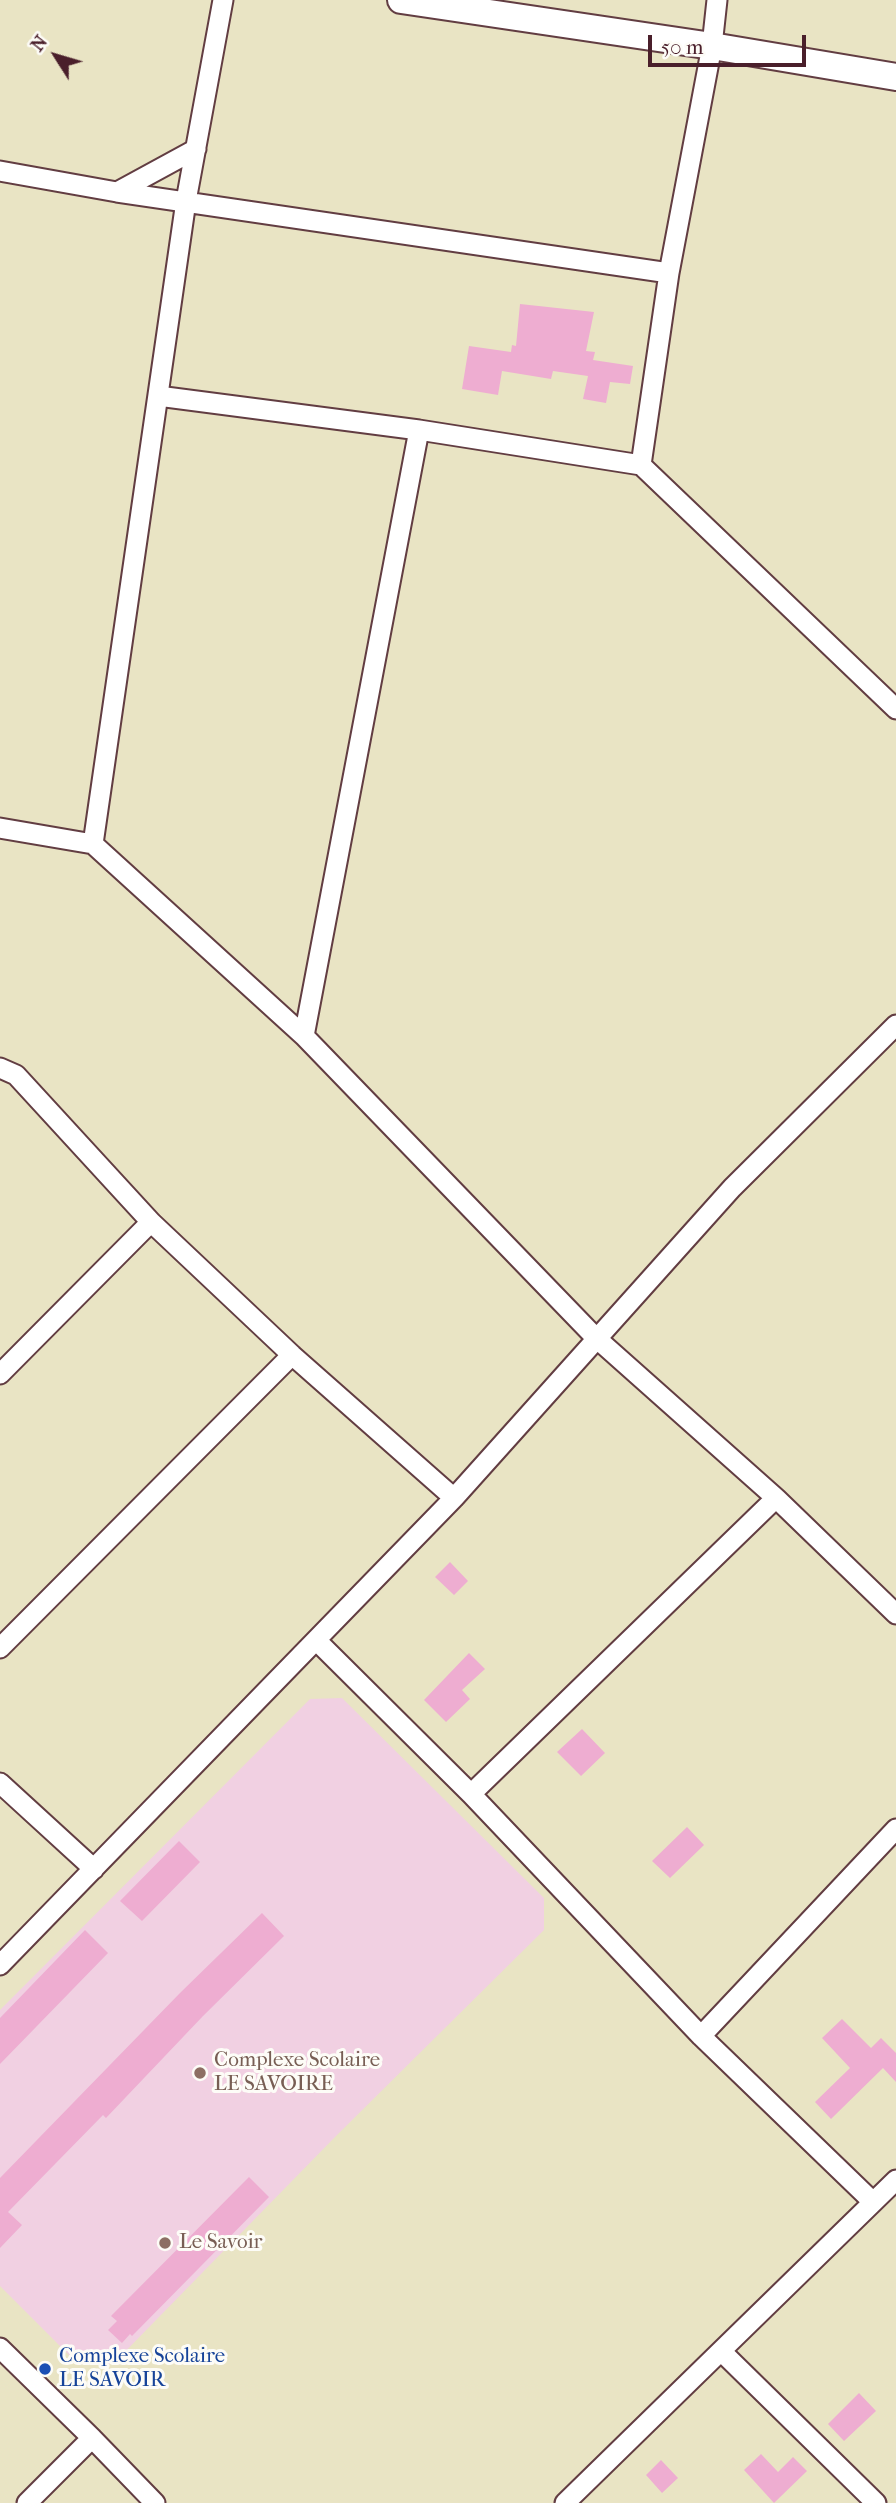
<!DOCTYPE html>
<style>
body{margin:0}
#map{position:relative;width:896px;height:2503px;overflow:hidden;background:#e9e4c4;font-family:"IM FELL French Canon",serif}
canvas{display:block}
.north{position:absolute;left:21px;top:21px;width:70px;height:70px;-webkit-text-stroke:5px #fdfcf7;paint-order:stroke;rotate:307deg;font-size:19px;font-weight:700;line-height:28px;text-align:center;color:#4a1f2b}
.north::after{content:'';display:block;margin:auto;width:24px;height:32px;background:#4a1f2b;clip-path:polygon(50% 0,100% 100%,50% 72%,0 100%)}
.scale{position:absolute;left:648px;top:35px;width:158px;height:32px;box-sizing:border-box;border:4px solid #4a1f2b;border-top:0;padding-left:9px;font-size:21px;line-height:24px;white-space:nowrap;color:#4a1f2b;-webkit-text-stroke:5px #fdfcf7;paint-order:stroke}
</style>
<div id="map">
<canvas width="896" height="2503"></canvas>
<div class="north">N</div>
<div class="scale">50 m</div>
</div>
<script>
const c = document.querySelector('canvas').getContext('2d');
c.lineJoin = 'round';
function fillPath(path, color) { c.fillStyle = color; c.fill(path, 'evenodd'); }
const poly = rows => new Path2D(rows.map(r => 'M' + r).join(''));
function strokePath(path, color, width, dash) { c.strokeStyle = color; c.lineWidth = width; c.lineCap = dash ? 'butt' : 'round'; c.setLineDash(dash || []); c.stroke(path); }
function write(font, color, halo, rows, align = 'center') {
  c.font = font + ' "IM FELL French Canon",serif'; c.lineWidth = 6; c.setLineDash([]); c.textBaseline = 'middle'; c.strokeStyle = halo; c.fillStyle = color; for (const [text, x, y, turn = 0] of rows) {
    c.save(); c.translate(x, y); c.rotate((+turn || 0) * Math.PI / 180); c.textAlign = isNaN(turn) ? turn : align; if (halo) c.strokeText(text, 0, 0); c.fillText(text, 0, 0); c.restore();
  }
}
fillPath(poly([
 [342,1698,544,1898,544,1930,336,2136,113,2364,78,2364,0,2286,0,2010,310,1699]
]), '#f1d0e2');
fillPath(poly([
 [520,304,594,312,586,351,595,352,593,360,633,366,630,384,610,382,606,403,583,399,588,376,553,371,551,379,502,371,498,395,462,389,469,346,511,352,512,345,516,346],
 [450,1562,468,1581,454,1595,435,1577],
 [469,1653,485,1669,462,1690,470,1699,446,1722,424,1700],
 [582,1729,605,1753,581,1776,557,1752],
 [687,1827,704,1845,670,1878,652,1861],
 [179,1841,200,1862,142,1921,120,1901],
 [262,1913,284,1936,203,2016,106,2118,103,2115,8,2212,22,2225,0,2248,0,2178,180,1993],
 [85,1930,108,1953,0,2064,0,2018],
 [842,2019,871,2048,881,2038,896,2053,896,2082,883,2068,831,2119,815,2102,850,2068,822,2038],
 [249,2177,269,2197,132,2336,130,2334,122,2343,108,2330,117,2321,111,2316],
 [859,2393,876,2411,844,2441,828,2424],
 [761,2454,778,2472,793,2457,807,2471,774,2503,744,2470],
 [661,2460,678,2478,662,2493,646,2475]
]), '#eeadd1');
const street = poly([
 [0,171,117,192,669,273],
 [117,192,196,149],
 [158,396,419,430,641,465,896,709],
 [641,465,669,273,712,46,717,0],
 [0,828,93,844,304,1036,595,1337,776,1498,896,1614],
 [93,844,186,201,223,0],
 [304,1036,419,430],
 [0,1068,16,1075,151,1222,292,1355,454,1498],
 [0,1374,151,1222],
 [316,1640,471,1794,701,2036,873,2202],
 [0,1648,292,1355],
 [0,1783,94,1869],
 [471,1794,776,1498],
 [0,1965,454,1498,732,1188,896,1025],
 [701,2036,896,1829],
 [0,2348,92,2438,155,2503],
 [721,2351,876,2503],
 [27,2503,92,2438],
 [565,2503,896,2180]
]);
const secondary = poly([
 [401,0,712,46,896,77]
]);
strokePath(street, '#623d42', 23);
strokePath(secondary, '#623d42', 30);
strokePath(street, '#fff', 19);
strokePath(secondary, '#fff', 26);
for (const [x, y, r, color] of [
 [200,2073,7,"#8d6e63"],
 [165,2243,7,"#8d6e63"],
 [45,2369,7,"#1a4fb4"]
]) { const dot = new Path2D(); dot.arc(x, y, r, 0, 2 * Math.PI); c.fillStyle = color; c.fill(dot); strokePath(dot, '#fdfcf7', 2.5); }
write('21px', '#785e54', '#fdfcf7', [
 ["Complexe Scolaire",214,2061],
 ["LE SAVOIRE",214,2085],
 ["Le Savoir",179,2243]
], 'left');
write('21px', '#164399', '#fdfcf7', [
 ["Complexe Scolaire",59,2357],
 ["LE SAVOIR",59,2381]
], 'left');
</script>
